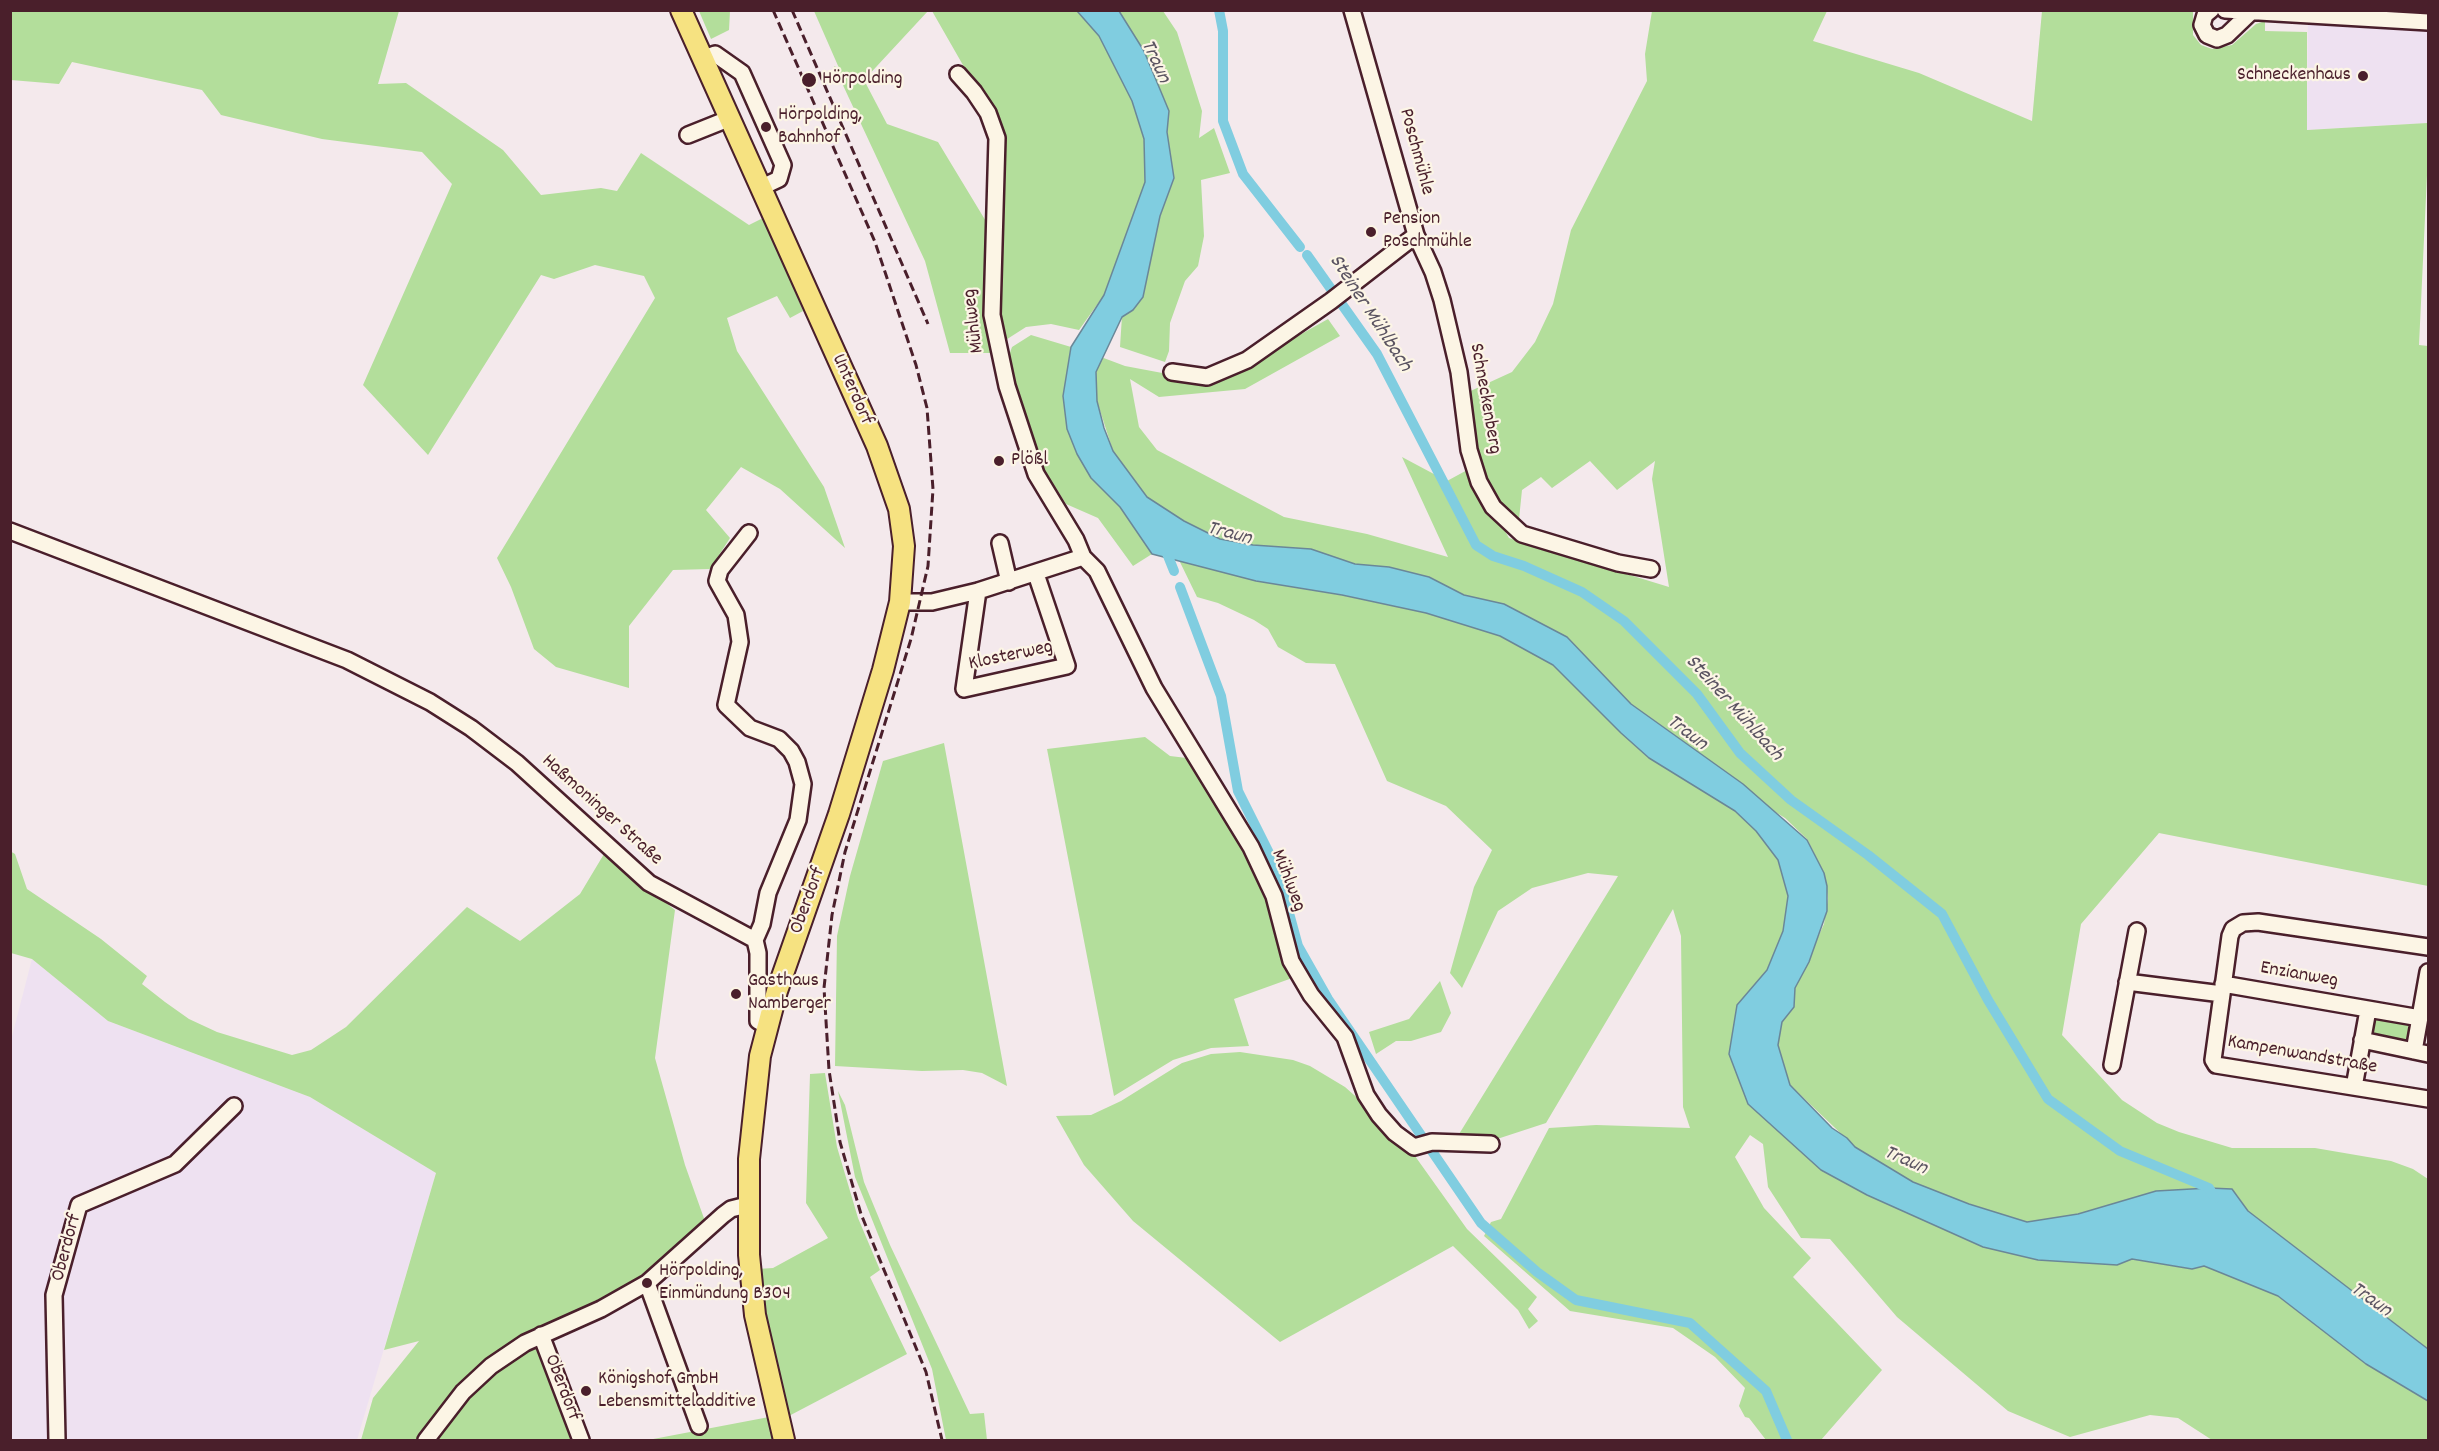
<!DOCTYPE html>
<meta charset="utf-8">
<style>
body{margin:0}
#map{position:relative;width:2439px;height:1451px;overflow:hidden;background:#f4e9ec;font-family:Dekko,sans-serif}
canvas{display:block}
.frame{position:absolute;inset:0;border:12px solid #4a1f2b;pointer-events:none}
</style>
<div id="map">
<canvas width="2439" height="1451"></canvas>
<div class="frame"></div>
</div>
<script>
const c = document.querySelector('canvas').getContext('2d');
c.lineJoin = 'round';
function fillPath(path, color) { c.fillStyle = color; c.fill(path, 'evenodd'); }
const poly = rows => new Path2D(rows.map(r => 'M' + r).join(''));
function strokePath(path, color, width, dash) { c.strokeStyle = color; c.lineWidth = width; c.lineCap = dash ? 'butt' : 'round'; c.setLineDash(dash || []); c.stroke(path); }
function write(font, color, halo, rows, align = 'center') {
  c.font = font + ' Dekko,sans-serif'; c.lineWidth = 4.5; c.setLineDash([]); c.textBaseline = 'middle'; c.strokeStyle = halo; c.fillStyle = color; for (const [text, x, y, turn = 0] of rows) {
    c.save(); c.translate(x, y); c.rotate((+turn || 0) * Math.PI / 180); c.textAlign = isNaN(turn) ? turn : align; if (halo) c.strokeText(text, 0, 0); c.fillText(text, 0, 0); c.restore();
  }
}
fillPath(poly([
 [2382,11,2428,11,2428,123,2307,130,2308,14,2381,18],
 [32,959,108,1021,310,1097,436,1173,357,1440,11,1440,10,1044]
]), '#eee1f1');
fillPath(poly([
 [10,11,399,11,378,84,406,83,503,150,541,195,601,188,617,191,641,153,749,225,765,217,803,311,790,318,777,296,727,318,737,351,824,487,845,548,780,489,741,467,706,510,730,538,710,569,673,570,629,626,629,688,556,667,534,649,511,587,497,558,655,298,644,276,595,265,554,279,541,275,428,455,363,385,452,184,422,152,322,139,221,115,202,90,72,62,59,84,11,80],
 [699,11,730,11,729,30,711,39],
 [814,11,928,11,864,80,887,124,938,142,987,223,984,309,991,353,950,353,925,261,834,66,839,68],
 [932,11,1077,11,1099,36,1132,101,1144,139,1145,182,1104,295,1079,330,1051,324,1026,327,1001,343,993,306,999,128],
 [1119,11,1163,11,1177,32,1202,111,1199,138,1214,128,1230,173,1201,180,1204,236,1198,266,1185,281,1170,323,1169,351,1165,362,1120,347,1122,316,1133,310,1143,297,1160,216,1174,178,1167,132,1169,111,1144,51],
 [1652,11,1827,11,1813,41,1919,73,2032,121,2042,11,2193,11,2193,35,2201,45,2212,49,2232,45,2256,24,2265,21,2265,31,2307,32,2307,130,2427,123,2428,154,2419,345,2428,346,2428,886,2159,833,2081,924,2062,1035,2122,1100,2157,1123,2179,1132,2232,1148,2315,1148,2391,1161,2413,1169,2428,1179,2428,1349,2248,1211,2237,1195,2209,1188,2156,1191,2078,1214,2027,1222,1969,1204,1913,1182,1855,1147,1790,1085,1778,1045,1782,1022,1794,1007,1795,988,1824,924,1828,898,1824,873,1807,839,1785,818,1764,805,1743,784,1631,704,1567,637,1504,604,1464,595,1429,577,1389,567,1355,564,1311,549,1253,545,1220,539,1184,521,1147,497,1113,451,1097,401,1096,372,1101,357,1125,366,1205,381,1264,355,1328,319,1340,336,1245,389,1159,397,1130,379,1139,427,1157,450,1284,517,1367,534,1448,557,1402,457,1447,481,1469,469,1509,538,1669,587,1652,479,1655,461,1617,490,1590,461,1552,488,1541,477,1522,490,1518,529,1481,481,1464,394,1512,372,1535,342,1553,304,1571,230,1647,81,1645,54],
 [1031,335,1071,347,1063,396,1091,478,1120,507,1152,554,1133,566,1098,518,1066,504,1038,460,1018,408,1007,361,1012,347],
 [1179,560,1256,581,1341,595,1426,613,1500,636,1553,665,1621,733,1649,758,1735,811,1756,831,1778,860,1788,896,1783,931,1767,970,1737,1005,1748,1104,1820,1168,1867,1195,1983,1247,2116,1265,2132,1259,2192,1269,2204,1266,2278,1296,2366,1364,2428,1401,2428,1440,2212,1440,2178,1418,2150,1415,2070,1437,2008,1411,1897,1317,1830,1239,1801,1238,1768,1187,1763,1144,1750,1135,1735,1157,1764,1208,1811,1258,1793,1277,1882,1370,1821,1440,1766,1440,1749,1418,1745,1417,1739,1406,1745,1388,1715,1357,1673,1328,1570,1311,1484,1236,1491,1222,1501,1219,1549,1128,1596,1125,1690,1128,1683,1107,1681,936,1673,909,1546,1123,1491,1141,1456,1139,1618,876,1588,873,1532,888,1498,911,1462,988,1450,973,1474,887,1492,850,1446,806,1387,781,1335,664,1306,663,1278,647,1268,629,1254,620,1218,603,1197,597],
 [1145,737,1170,756,1195,759,1255,862,1295,977,1234,999,1249,1046,1211,1048,1173,1060,1114,1096,1047,749],
 [944,743,1007,1086,982,1073,963,1070,922,1071,835,1066,837,936,850,876,883,761],
 [10,851,15,854,27,889,101,939,147,976,142,984,165,1002,189,1019,217,1032,292,1055,311,1050,346,1027,467,907,520,941,580,894,604,854,675,910,655,1058,685,1165,706,1224,641,1283,539,1330,420,1440,361,1440,373,1398,419,1341,384,1350,436,1173,310,1097,108,1021,32,959,11,953],
 [1440,981,1451,1013,1441,1032,1411,1041,1396,1041,1376,1054,1369,1032,1409,1019],
 [2371,1015,2417,1024,2414,1051,2370,1042],
 [1240,1052,1293,1060,1310,1066,1345,1087,1371,1110,1410,1149,1467,1229,1537,1297,1528,1309,1538,1321,1529,1329,1518,1310,1453,1246,1280,1342,1133,1221,1084,1165,1056,1116,1091,1115,1121,1101,1182,1063,1211,1054],
 [825,1073,837,1147,858,1218,880,1270,870,1277,907,1354,785,1418,757,1269,773,1268,828,1238,806,1203,810,1074],
 [838,1091,845,1105,864,1182,890,1245,970,1414,984,1413,987,1440,946,1440,932,1369,855,1177],
 [537,1345,574,1440,435,1440,466,1401,493,1374],
 [769,1417,776,1440,648,1440]
]), '#b3de9b');
const water = poly([
 [1077,11,1119,11,1144,51,1169,111,1167,132,1174,178,1160,216,1143,297,1133,310,1122,317,1096,372,1097,401,1104,428,1113,451,1147,497,1184,521,1220,539,1253,545,1311,549,1355,564,1389,567,1429,577,1464,595,1504,604,1567,637,1631,704,1743,784,1807,840,1824,873,1827,886,1827,911,1809,962,1795,988,1794,1007,1782,1022,1778,1045,1790,1085,1832,1128,1847,1138,1855,1147,1913,1182,1969,1204,2027,1222,2078,1214,2156,1191,2209,1188,2232,1189,2248,1211,2428,1349,2428,1401,2366,1364,2278,1296,2214,1270,2204,1266,2192,1269,2132,1259,2117,1265,2038,1260,1983,1247,1867,1195,1821,1170,1748,1104,1729,1054,1737,1005,1767,970,1783,931,1788,896,1778,860,1756,831,1735,811,1649,758,1621,733,1553,665,1500,636,1426,613,1342,595,1256,581,1152,554,1120,507,1091,478,1077,454,1067,429,1063,396,1071,347,1104,295,1145,182,1144,139,1132,101,1099,36,1077,11]
]);
fillPath(water, '#80cde0');
strokePath(water, '#6a8798', 1.5);
strokePath(poly([
 [1219,10,1223,31,1223,121,1243,174,1300,247],
 [1307,255,1377,354,1476,545,1493,556,1524,566,1582,592,1624,621,1697,694,1740,753,1791,800,1868,855,1942,914,1988,1000,2048,1099,2120,1151,2209,1188,2215,1198],
 [1164,546,1174,571],
 [1180,587,1221,696,1238,791,1277,869,1298,946,1328,999,1481,1223,1537,1272,1576,1300,1690,1323,1766,1391,1787,1440]
]), '#80cde0', 10);
const minor = poly([
 [1352,10,1416,235,1433,272,1442,300,1459,372,1469,450,1479,482,1493,507,1522,534,1618,563,1651,569],
 [2211,10,2205,15,2202,25,2207,35,2217,39,2227,35,2251,12],
 [2225,10,2428,22],
 [702,59,715,54,742,73,783,165,779,179,760,188],
 [958,74,974,92,988,113,997,138,992,315,1007,386,1036,474,1076,540,1083,557,1097,571,1154,688,1251,847,1274,896,1291,961,1311,995,1345,1037,1366,1095,1379,1115,1395,1133,1414,1147,1432,1142,1491,1144],
 [688,135,728,119],
 [1172,372,1207,377,1247,360,1331,301,1416,235],
 [10,531,347,660,430,702,471,728,517,763,649,883,755,940,758,953,758,1021,767,1026],
 [749,533,720,570,717,581,736,615,740,642,726,705,750,728,779,739,791,751,797,762,803,784,798,820,768,893,762,924,755,940],
 [1000,543,1009,582],
 [978,591,964,689,1067,666,1036,574],
 [900,602,932,602,978,591,1083,557],
 [2428,947,2258,922,2243,923,2233,929,2230,936,2213,1060,2216,1065,2428,1099],
 [2127,982,2222,994],
 [2223,984,2420,1018],
 [2362,1040,2428,1054],
 [2414,1051,2428,972],
 [2112,1065,2137,931],
 [2354,1087,2368,1010],
 [647,1283,699,1426],
 [541,1335,581,1440],
 [57,1440,54,1295,79,1205,175,1164,234,1106],
 [426,1440,463,1392,491,1366,525,1343,601,1309,647,1283,723,1215,731,1209,747,1205]
]);
const major = poly([
 [681,10,877,446,899,509,904,546,900,602,883,670,839,814,777,991,760,1056,749,1159,749,1255,755,1315,784,1440]
]);
strokePath(minor, '#4a1f2b', 20);
strokePath(major, '#4a1f2b', 24);
strokePath(minor, '#fcf5e5', 15);
strokePath(major, '#f6e281', 20);
strokePath(poly([
 [773,10,875,242,916,365,927,408,933,489,928,566,911,639,845,852,832,915,824,988,829,1070,840,1142,861,1214,926,1372,942,1440],
 [792,10,928,324]
]), '#4a1f2b', 3, [9, 4.5]);
for (const [x, y, r, color] of [
 [2363,76,6,"#4a1f2b"],
 [809,80,8,"#4a1f2b"],
 [766,127,6,"#4a1f2b"],
 [1371,232,6,"#4a1f2b"],
 [999,461,6,"#4a1f2b"],
 [736,994,6,"#4a1f2b"],
 [647,1283,6,"#4a1f2b"],
 [586,1391,6,"#4a1f2b"]
]) { const dot = new Path2D(); dot.arc(x, y, r, 0, 2 * Math.PI); c.fillStyle = color; c.fill(dot); strokePath(dot, '#fcf5e5', 2); }
write('20px', '#4a1f2b', '#fcf5e5', [
 ["Schneckenhaus",2351,76,"right"],
 ["Hörpolding",822,80],
 ["Hörpolding,",778,116],
 ["Bahnhof",778,139],
 ["Pension",1383,220],
 ["Poschmühle",1383,243],
 ["Plößl",1011,461],
 ["Gasthaus",748,982],
 ["Namberger",748,1005],
 ["Hörpolding,",659,1272],
 ["Einmündung B304",659,1295],
 ["Königshof GmbH",598,1380],
 ["Lebensmitteladditive",598,1403]
], 'left');
write('20px', '#4a1f2b', '#fcf5e5', [
 ["Poschmühle",1415,152,75],
 ["Mühlweg",975,321,-97],
 ["Unterdorf",851,390,66],
 ["Schneckenberg",1484,399,80],
 ["Klosterweg",1011,657,-12],
 ["Haßmoninger Straße",601,811,42],
 ["Mühlweg",1287,881,69],
 ["Oberdorf",809,901,-70],
 ["Enzianweg",2299,976,10],
 ["Kampenwandstraße",2302,1056,10],
 ["Oberdorf",68,1248,-75],
 ["Oberdorf",561,1388,69]
]);
write('italic 21px', '#5a5361', '#fcf5e5', [
 ["Traun",1154,62,65],
 ["Steiner Mühlbach",1369,314,57],
 ["Traun",1229,535,15],
 ["Steiner Mühlbach",1733,709,48],
 ["Traun",1686,734,37],
 ["Traun",1905,1162,24],
 ["Traun",2370,1301,35]
]);
</script>
